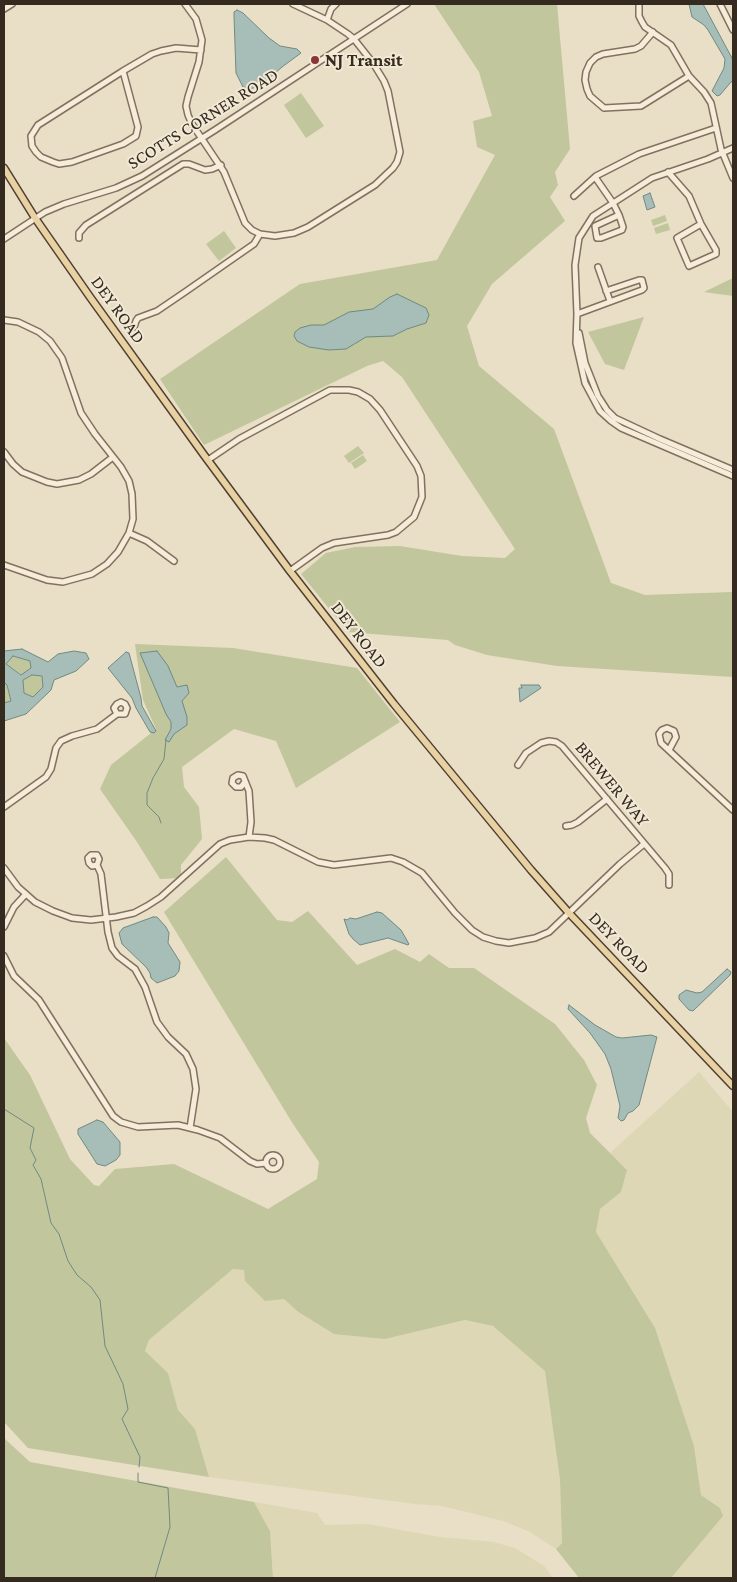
<!DOCTYPE html>
<style>
body{margin:0}
#map{position:relative;width:737px;height:1582px;overflow:hidden;background:#e9dec6;font-family:"Crimson Pro",serif}
canvas{display:block}
.frame{position:absolute;inset:0;border:5px solid #342a20;pointer-events:none}
</style>
<div id="map">
<canvas width="737" height="1582"></canvas>
<div class="frame"></div>
</div>
<script>
const c = document.querySelector('canvas').getContext('2d');
c.lineJoin = 'round';
function fillPath(path, color) { c.fillStyle = color; c.fill(path, 'evenodd'); }
const poly = rows => new Path2D(rows.map(r => 'M' + r).join(''));
function strokePath(path, color, width, dash) { c.strokeStyle = color; c.lineWidth = width; c.lineCap = dash ? 'butt' : 'round'; c.setLineDash(dash || []); c.stroke(path); }
function write(font, color, halo, rows, align = 'center') {
  c.font = font + ' "Crimson Pro",serif'; c.lineWidth = 4; c.setLineDash([]); c.textBaseline = 'middle'; c.strokeStyle = halo; c.fillStyle = color; for (const [text, x, y, turn = 0] of rows) {
    c.save(); c.translate(x, y); c.rotate((+turn || 0) * Math.PI / 180); c.textAlign = isNaN(turn) ? turn : align; if (halo) c.strokeText(text, 0, 0); c.fillText(text, 0, 0); c.restore();
  }
}
fillPath(poly([
 [699,1072,733,1112,733,1578,671,1578,720,1508,701,1495,694,1446,596,1232,600,1209,621,1192,627,1170,610,1153],
 [233,1269,244,1270,284,1299,297,1311,385,1339,465,1320,493,1326,545,1370,560,1480,562,1543,556,1549,530,1532,503,1521,442,1506,415,1504,209,1477,195,1429,178,1410,168,1373,145,1351,149,1340],
 [254,1502,317,1513,325,1525,368,1524,440,1537,494,1542,515,1548,544,1566,553,1578,273,1578,270,1531]
]), '#ded7b5');
fillPath(poly([
 [434,4,557,4,570,149,555,172,558,185,550,197,565,221,492,284,467,326,479,366,554,429,611,583,645,595,733,592,733,677,557,666,487,655,455,645,448,640,348,632,301,574,326,553,355,547,400,546,462,556,505,558,515,549,402,377,383,361,367,366,204,445,160,379,300,284,437,260,495,155,477,147,473,121,492,116,479,72],
 [301,93,324,126,306,138,284,105],
 [665,215,667,221,653,226,651,220],
 [668,223,670,230,656,234,654,228],
 [224,231,236,248,219,261,206,244],
 [733,278,733,296,704,292],
 [644,317,624,370,605,364,588,332],
 [358,446,364,453,349,463,344,456],
 [363,455,367,461,355,469,351,463],
 [135,644,233,648,357,668,400,722,296,788,276,741,234,729,182,767,184,787,199,807,202,839,181,865,181,878,160,879,137,842,100,789,111,765,156,729,143,700],
 [13,656,30,661,31,668,22,675,6,664],
 [32,675,42,676,43,687,33,697,24,693,23,680],
 [4,682,7,685,11,701,4,703],
 [226,857,277,920,292,922,308,911,357,965,395,949,420,962,429,954,449,968,474,968,555,1024,584,1060,597,1085,586,1118,590,1133,627,1170,621,1192,600,1209,596,1232,655,1328,694,1446,701,1495,720,1508,723,1516,671,1578,579,1578,556,1549,562,1543,560,1480,545,1371,493,1326,465,1320,385,1339,334,1334,297,1311,284,1299,265,1301,245,1281,244,1270,233,1269,149,1340,145,1351,168,1373,178,1410,195,1429,209,1477,28,1448,4,1422,4,1038,30,1075,70,1159,94,1185,99,1186,115,1169,174,1164,268,1209,317,1179,319,1162,293,1124,164,912],
 [4,1438,30,1462,254,1502,270,1531,273,1578,4,1578]
]), '#c1c69c');
const water = poly([
 [689,4,703,4,733,60,733,81,731,82,720,95,717,96,712,91,724,68,725,59,708,30,704,25,692,17,689,4],
 [237,10,243,13,269,38,280,46,297,49,301,53,282,67,266,81,256,87,250,89,243,87,236,73,234,16,234,12,237,10],
 [650,193,655,207,647,210,643,196,650,193],
 [397,294,426,308,429,315,426,323,407,329,393,336,366,337,346,349,329,350,309,347,297,341,294,336,295,332,300,328,311,325,324,325,349,312,373,309,390,297,397,294],
 [22,649,48,662,58,654,74,651,86,653,89,659,76,671,54,680,51,690,26,714,4,721,4,703,11,701,7,685,4,682,4,651,22,649],
 [13,656,30,661,31,668,21,675,6,664,13,656],
 [32,675,42,676,43,687,33,697,24,693,23,680,32,675],
 [157,651,168,666,177,687,187,685,189,693,182,701,187,717,187,725,174,734,169,742,165,740,171,729,171,722,166,714,140,653,157,651],
 [126,652,129,653,141,698,142,706,156,731,154,733,150,732,136,708,132,698,108,668,126,652],
 [521,685,539,685,541,688,520,702,519,688,522,688,521,685],
 [377,912,382,913,401,930,409,944,408,945,388,938,360,945,353,939,349,934,344,919,347,920,350,918,356,919,377,912],
 [153,917,157,917,166,927,169,933,168,943,180,962,179,971,175,976,157,983,151,978,150,973,146,967,122,944,119,933,123,928,153,917],
 [727,969,731,972,730,975,693,1011,689,1010,679,999,679,995,686,990,697,993,702,992,727,969],
 [569,1005,595,1025,616,1037,622,1038,651,1035,657,1037,639,1105,633,1111,628,1113,624,1120,621,1121,618,1118,620,1106,611,1069,605,1054,590,1033,568,1009,569,1005],
 [97,1120,103,1122,120,1142,120,1155,116,1160,105,1166,97,1164,78,1134,78,1129,97,1120]
]);
fillPath(water, '#a7bdb7');
strokePath(water, '#6f8a83', 1);
strokePath(poly([
 [161,823,159,817,147,805,147,793,153,778,164,759,166,740],
 [4,1109,34,1128,30,1148,36,1160,33,1165,41,1179,51,1223,59,1234,68,1261,77,1275,91,1287,100,1300,105,1346,123,1384,128,1409,122,1419,140,1457,139,1467],
 [138,1473,138,1482,168,1488,170,1527,155,1578]
]), '#6f8a83', 1);
const minor = poly([
 [185,4,196,19,202,40,199,62,188,97,186,106,188,115,192,124,224,172,245,223,252,230,260,234,275,236,294,233,308,227,375,185,393,168,397,162,400,152,388,91,384,81,373,63,354,39,348,34,327,20,293,4],
 [639,4,639,16,642,22,645,27,671,45,689,76,704,92,711,103,721,149,733,178],
 [720,4,733,30],
 [4,9,12,4],
 [327,20,331,9,336,4],
 [653,32,641,46,635,49,603,54,596,57,590,63,586,72,585,80,587,89,590,96,604,108,641,106,689,76],
 [123,71,138,127,136,136,123,144,72,162,59,164,53,162,41,157,36,152,32,146,31,136,38,125,123,71],
 [123,71,152,54,161,51,176,48,201,50],
 [733,148,708,159,652,178,593,216,579,238,575,265,577,314,576,343,585,383,600,411,611,421,621,428,733,476],
 [668,172,689,196,701,224],
 [595,177,613,203,619,215,623,227,622,230,601,238,597,238,595,226,619,215],
 [574,196,596,176,639,154,716,128],
 [701,224,716,250,716,254,689,266,677,238,701,224],
 [79,238,79,233,86,225,183,164,189,164,205,170,212,169,221,165],
 [4,239,45,212,64,204,116,188,142,176,215,130,407,4],
 [598,267,610,301],
 [577,314,642,290,644,288,642,280,639,280,606,291],
 [4,320,18,322,39,332,50,341,62,358,81,413,95,434,121,467,129,481,132,494,133,519,129,533,118,552,107,564,92,574,63,582,47,580,4,565],
 [134,327,136,321,138,318,157,311,185,292,254,244,260,234],
 [579,333,585,363,598,396,607,410,615,418,660,439,733,470],
 [4,452,13,464,22,472,47,482,57,484,79,480,91,474,113,457],
 [208,460,239,439,330,390,349,390,358,392,370,399,380,410,417,466,421,476,422,497,414,517,396,532,388,535,334,543,322,548,290,571],
 [129,533,147,541,174,561],
 [669,750,676,737,674,731,667,728,662,730,659,734,661,743,733,810],
 [518,765,526,753,541,743,549,741,556,742,562,746,665,868,669,874,669,885],
 [244,783,241,787,236,787,232,783,233,778,238,775,243,776,249,791,251,822,249,837],
 [4,807,46,777,51,769,56,748,61,741,72,736,97,729,117,714,125,714,127,708,125,704,121,702,117,704,114,708,117,714],
 [566,826,572,825,578,822,607,799],
 [97,865,92,866,89,863,88,858,91,855,97,855,99,859,97,865,101,874,108,932,112,948,118,956,135,969,145,987,157,1022,168,1037,186,1054,193,1069,196,1089,190,1128],
 [4,868,18,887,35,902,53,911,72,918,91,920,116,917,134,913,147,906,161,897,220,844,230,840,249,837,265,838,274,840,318,862,334,865,391,858,403,862,422,873,455,913,472,930,483,937,496,941,509,943,535,938,549,932,620,864,644,844],
 [4,927,14,907,26,894],
 [4,956,14,976,39,1000,113,1116,121,1122,138,1127,178,1125,198,1130,220,1138,250,1161,257,1164,266,1163],
 '266 1162a7 7 0 1 1 14 0a7 7 0 1 1-14 0Z'
]);
const major = poly([
 [4,168,35,218,90,297,204,455,290,571,394,704,531,870,569,913,733,1086]
]);
strokePath(minor, '#82715e', 8);
strokePath(major, '#514032', 9);
strokePath(minor, '#f5ecd9', 5);
strokePath(major, '#e8d2a3', 6);
for (const [x, y, r, color] of [
 [315,60,5,"#8a3536"]
]) { const dot = new Path2D(); dot.arc(x, y, r, 0, 2 * Math.PI); c.fillStyle = color; c.fill(dot); strokePath(dot, '#f1e9d5', 2); }
write('bold 18px', '#342a20', '#f1e9d5', [
 ["NJ Transit",325,60]
], 'left');
write('18px', '#342a20', '#f1e9d5', [
 ["SCOTTS CORNER ROAD",203,119,-32],
 ["DEY ROAD",118,310,54],
 ["DEY ROAD",359,635,52],
 ["BREWER WAY",612,784,50],
 ["DEY ROAD",619,943,46]
]);
</script>
